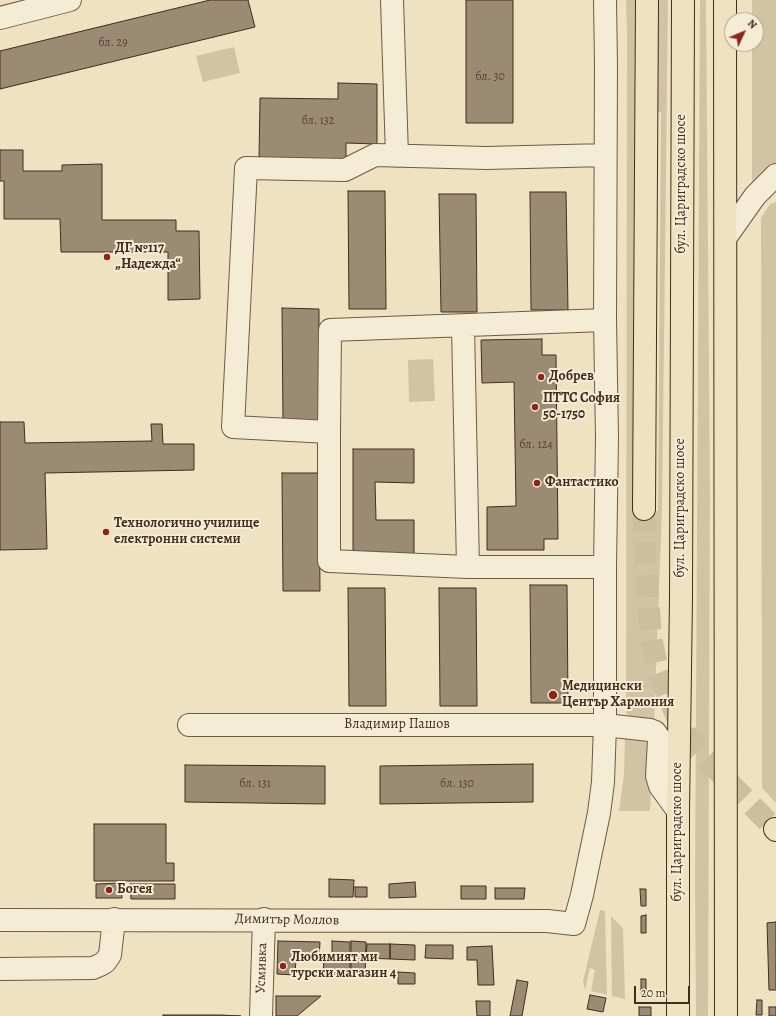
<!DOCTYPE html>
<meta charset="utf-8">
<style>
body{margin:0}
#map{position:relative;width:776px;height:1016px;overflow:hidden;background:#efe2c0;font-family:Alegreya,serif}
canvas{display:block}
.north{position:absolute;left:724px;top:12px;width:40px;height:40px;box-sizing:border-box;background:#f5ecd6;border:1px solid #ae9f8d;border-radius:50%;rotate:46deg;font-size:11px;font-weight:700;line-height:16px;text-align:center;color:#432c1f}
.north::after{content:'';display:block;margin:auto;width:14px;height:18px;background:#8f2418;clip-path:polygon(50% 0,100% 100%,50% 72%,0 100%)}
.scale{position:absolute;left:634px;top:986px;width:56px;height:18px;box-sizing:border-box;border:2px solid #432c1f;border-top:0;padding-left:5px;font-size:12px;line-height:14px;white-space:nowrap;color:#432c1f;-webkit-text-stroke:3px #f5ecd6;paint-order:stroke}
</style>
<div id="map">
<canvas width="776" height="1016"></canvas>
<div class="north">N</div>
<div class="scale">20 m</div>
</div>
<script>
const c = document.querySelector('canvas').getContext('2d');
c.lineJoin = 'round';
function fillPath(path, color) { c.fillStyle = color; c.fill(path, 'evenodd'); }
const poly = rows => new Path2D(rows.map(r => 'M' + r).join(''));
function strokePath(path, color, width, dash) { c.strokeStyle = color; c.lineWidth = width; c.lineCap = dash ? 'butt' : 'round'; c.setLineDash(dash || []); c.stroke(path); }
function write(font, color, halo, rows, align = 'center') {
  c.font = font + ' Alegreya,serif'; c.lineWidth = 4; c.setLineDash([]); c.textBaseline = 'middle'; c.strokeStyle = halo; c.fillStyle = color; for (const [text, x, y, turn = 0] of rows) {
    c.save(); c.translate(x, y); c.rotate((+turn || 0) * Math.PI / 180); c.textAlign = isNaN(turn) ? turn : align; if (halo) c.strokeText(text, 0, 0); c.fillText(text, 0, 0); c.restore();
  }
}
fillPath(poly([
 [626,0,637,0,634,511,658,511,661,112,657,112,657,0,668,0,662,511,654,722,646,718,633,718,626,713,627,33],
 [700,0,706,0,710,491,708,1016,696,1016,695,883],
 [752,0,776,0,776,163,756,180,752,182,752,44,756,44,756,20,752,20],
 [234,47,240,73,203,82,196,56],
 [776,202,776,803,762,788,761,218,770,204],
 [433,359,435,401,409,402,408,360],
 [625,738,645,740,653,750,650,811,619,811,624,775],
 [600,910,605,911,607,995,591,991,595,970,590,968,585,990,583,981],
 [611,916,623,928,625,999,612,996]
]), '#d2c3a5');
const building = poly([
 [210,0,248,0,255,27,0,89,0,51,210,0],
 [466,0,513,0,513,123,466,123,466,0],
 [338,83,377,84,377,144,346,143,346,160,259,159,260,98,338,99,338,83],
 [0,150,23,150,23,171,62,171,62,165,102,164,102,220,176,220,176,231,199,231,200,299,168,300,168,252,61,252,60,219,4,219,4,181,0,181,0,150],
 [348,191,385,191,386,309,349,309,348,191],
 [530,192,566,192,568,310,531,310,530,192],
 [439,194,476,194,477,312,441,312,439,194],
 [282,308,319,309,319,422,283,422,282,308],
 [542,339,542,355,556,355,558,539,544,539,544,550,487,550,487,507,516,506,514,382,482,383,481,340,542,339],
 [0,422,24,422,25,443,152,441,151,424,162,424,163,444,194,444,194,470,45,473,47,549,0,550,0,422],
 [353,449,414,449,414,483,375,482,376,520,414,520,414,555,353,555,353,449],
 [282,473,319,473,320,591,283,591,282,473],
 [530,585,567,585,568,703,531,703,530,585],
 [348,588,385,588,386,706,349,706,348,588],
 [439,588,476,588,477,706,440,706,439,588],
 [533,764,533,802,380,804,380,766,533,764],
 [185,765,325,766,325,804,185,802,185,765],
 [94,824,166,824,166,863,174,863,174,881,94,881,94,824],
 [329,879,354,880,353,897,329,897,329,879],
 [415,882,416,897,389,898,389,884,415,882],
 [121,883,122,898,96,898,96,884,121,883],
 [130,884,175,884,175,899,131,899,130,884],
 [461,886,486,886,486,899,461,899,461,886],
 [355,887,367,887,367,897,355,897,355,887],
 [495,888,525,888,524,899,495,899,495,888],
 [640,889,646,889,646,906,641,906,640,889],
 [646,915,646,933,641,933,641,916,646,915],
 [776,922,776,990,769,990,767,923,776,922],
 [278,941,320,942,319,959,296,958,295,975,277,974,278,941],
 [332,941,350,942,350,977,323,976,324,959,332,959,332,941],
 [351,941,366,942,365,977,351,976,351,941],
 [367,944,390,944,390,959,366,958,367,944],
 [390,944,415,945,415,960,390,959,390,944],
 [426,945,453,945,453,959,425,958,426,945],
 [492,946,494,985,478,985,477,960,467,960,467,947,492,946],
 [398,972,415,973,415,984,398,984,398,972],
 [641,979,646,979,646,994,641,994,641,979],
 [517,980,528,982,522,1016,510,1016,517,980],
 [590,995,606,998,603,1012,587,1009,590,995],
 [276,996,321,996,297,1016,276,1016,276,996],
 [757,1000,762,1000,762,1015,756,1015,757,1000],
 [476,1001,490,1001,490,1016,477,1016,476,1001],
 [639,1007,651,1007,651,1016,639,1016,639,1007],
 [769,1007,776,1007,776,1016,769,1016,769,1007],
 [163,1015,221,1015,241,1016,163,1016,163,1015]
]);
fillPath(building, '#9c8b73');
strokePath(building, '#432c1f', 1);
strokePath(poly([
 [644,509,645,555,651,637,658,671,670,701,682,728,698,751,775,829]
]), '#cdbea0', 22, [22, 11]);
const minor = poly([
 [392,0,397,156],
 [0,18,70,0],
 [726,237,755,196,776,175],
 [605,320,330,330,329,432,329,561,468,567,605,567],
 [463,326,468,567],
 [329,432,233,427,246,168,345,170,375,155,486,158,605,155],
 [189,725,605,725,650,730,655,732,658,736,659,740,657,776,660,786,678,811],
 [0,920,547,921,574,924,582,895,599,813,603,782,605,725,605,567,607,438,605,320,606,64,605,0],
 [0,969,93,968,100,965,105,962,110,955,114,919],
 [261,1016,264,919]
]);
const highway = poly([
 [725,0,726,1016],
 [644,509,647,0],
 [775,829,776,830],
 [678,1016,678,811,681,598,683,0]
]);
strokePath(minor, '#6e5a47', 24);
strokePath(highway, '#432c1f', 24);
strokePath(minor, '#f5ecd6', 22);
strokePath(highway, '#efe2c0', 22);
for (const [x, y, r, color] of [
 [107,257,4,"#8f2418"],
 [541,377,4,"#8f2418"],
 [535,407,4,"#8f2418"],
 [537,483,4,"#8f2418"],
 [106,532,4,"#8f2418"],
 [553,695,5,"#8f2418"],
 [109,890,4,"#8f2418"],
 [283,966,4,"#8f2418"]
]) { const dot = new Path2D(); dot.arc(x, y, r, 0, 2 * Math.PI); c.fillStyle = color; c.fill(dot); strokePath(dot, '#f5ecd6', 1.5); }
write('12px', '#594434', null, [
 ["бл. 29",113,43],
 ["бл. 30",490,77],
 ["бл. 132",318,121],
 ["бл. 124",536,445],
 ["бл. 131",255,784],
 ["бл. 130",457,784]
]);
write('14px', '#432c1f', '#f5ecd6', [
 ["бул. Цариградско шосе",682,184,-90],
 ["бул. Цариградско шосе",681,508,-90],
 ["Владимир Пашов",397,725],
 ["бул. Цариградско шосе",678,832,-90],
 ["Димитър Моллов",287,920,1],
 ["Усмивка",262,968,-88]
]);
write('bold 14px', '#432c1f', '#f5ecd6', [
 ["ДГ №117",115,249],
 ["„Надежда“",115,265],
 ["Добрев",549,377],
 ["ПТТС София",543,399],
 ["50-1750",543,415],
 ["Фантастико",545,483],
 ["Технологично училище",114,524],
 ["електронни системи",114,540],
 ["Медицински",562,687],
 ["Център Хармония",562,703],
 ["Богея",117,890],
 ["Любимият ми",291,958],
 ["турски магазин 4",291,974]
], 'left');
</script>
